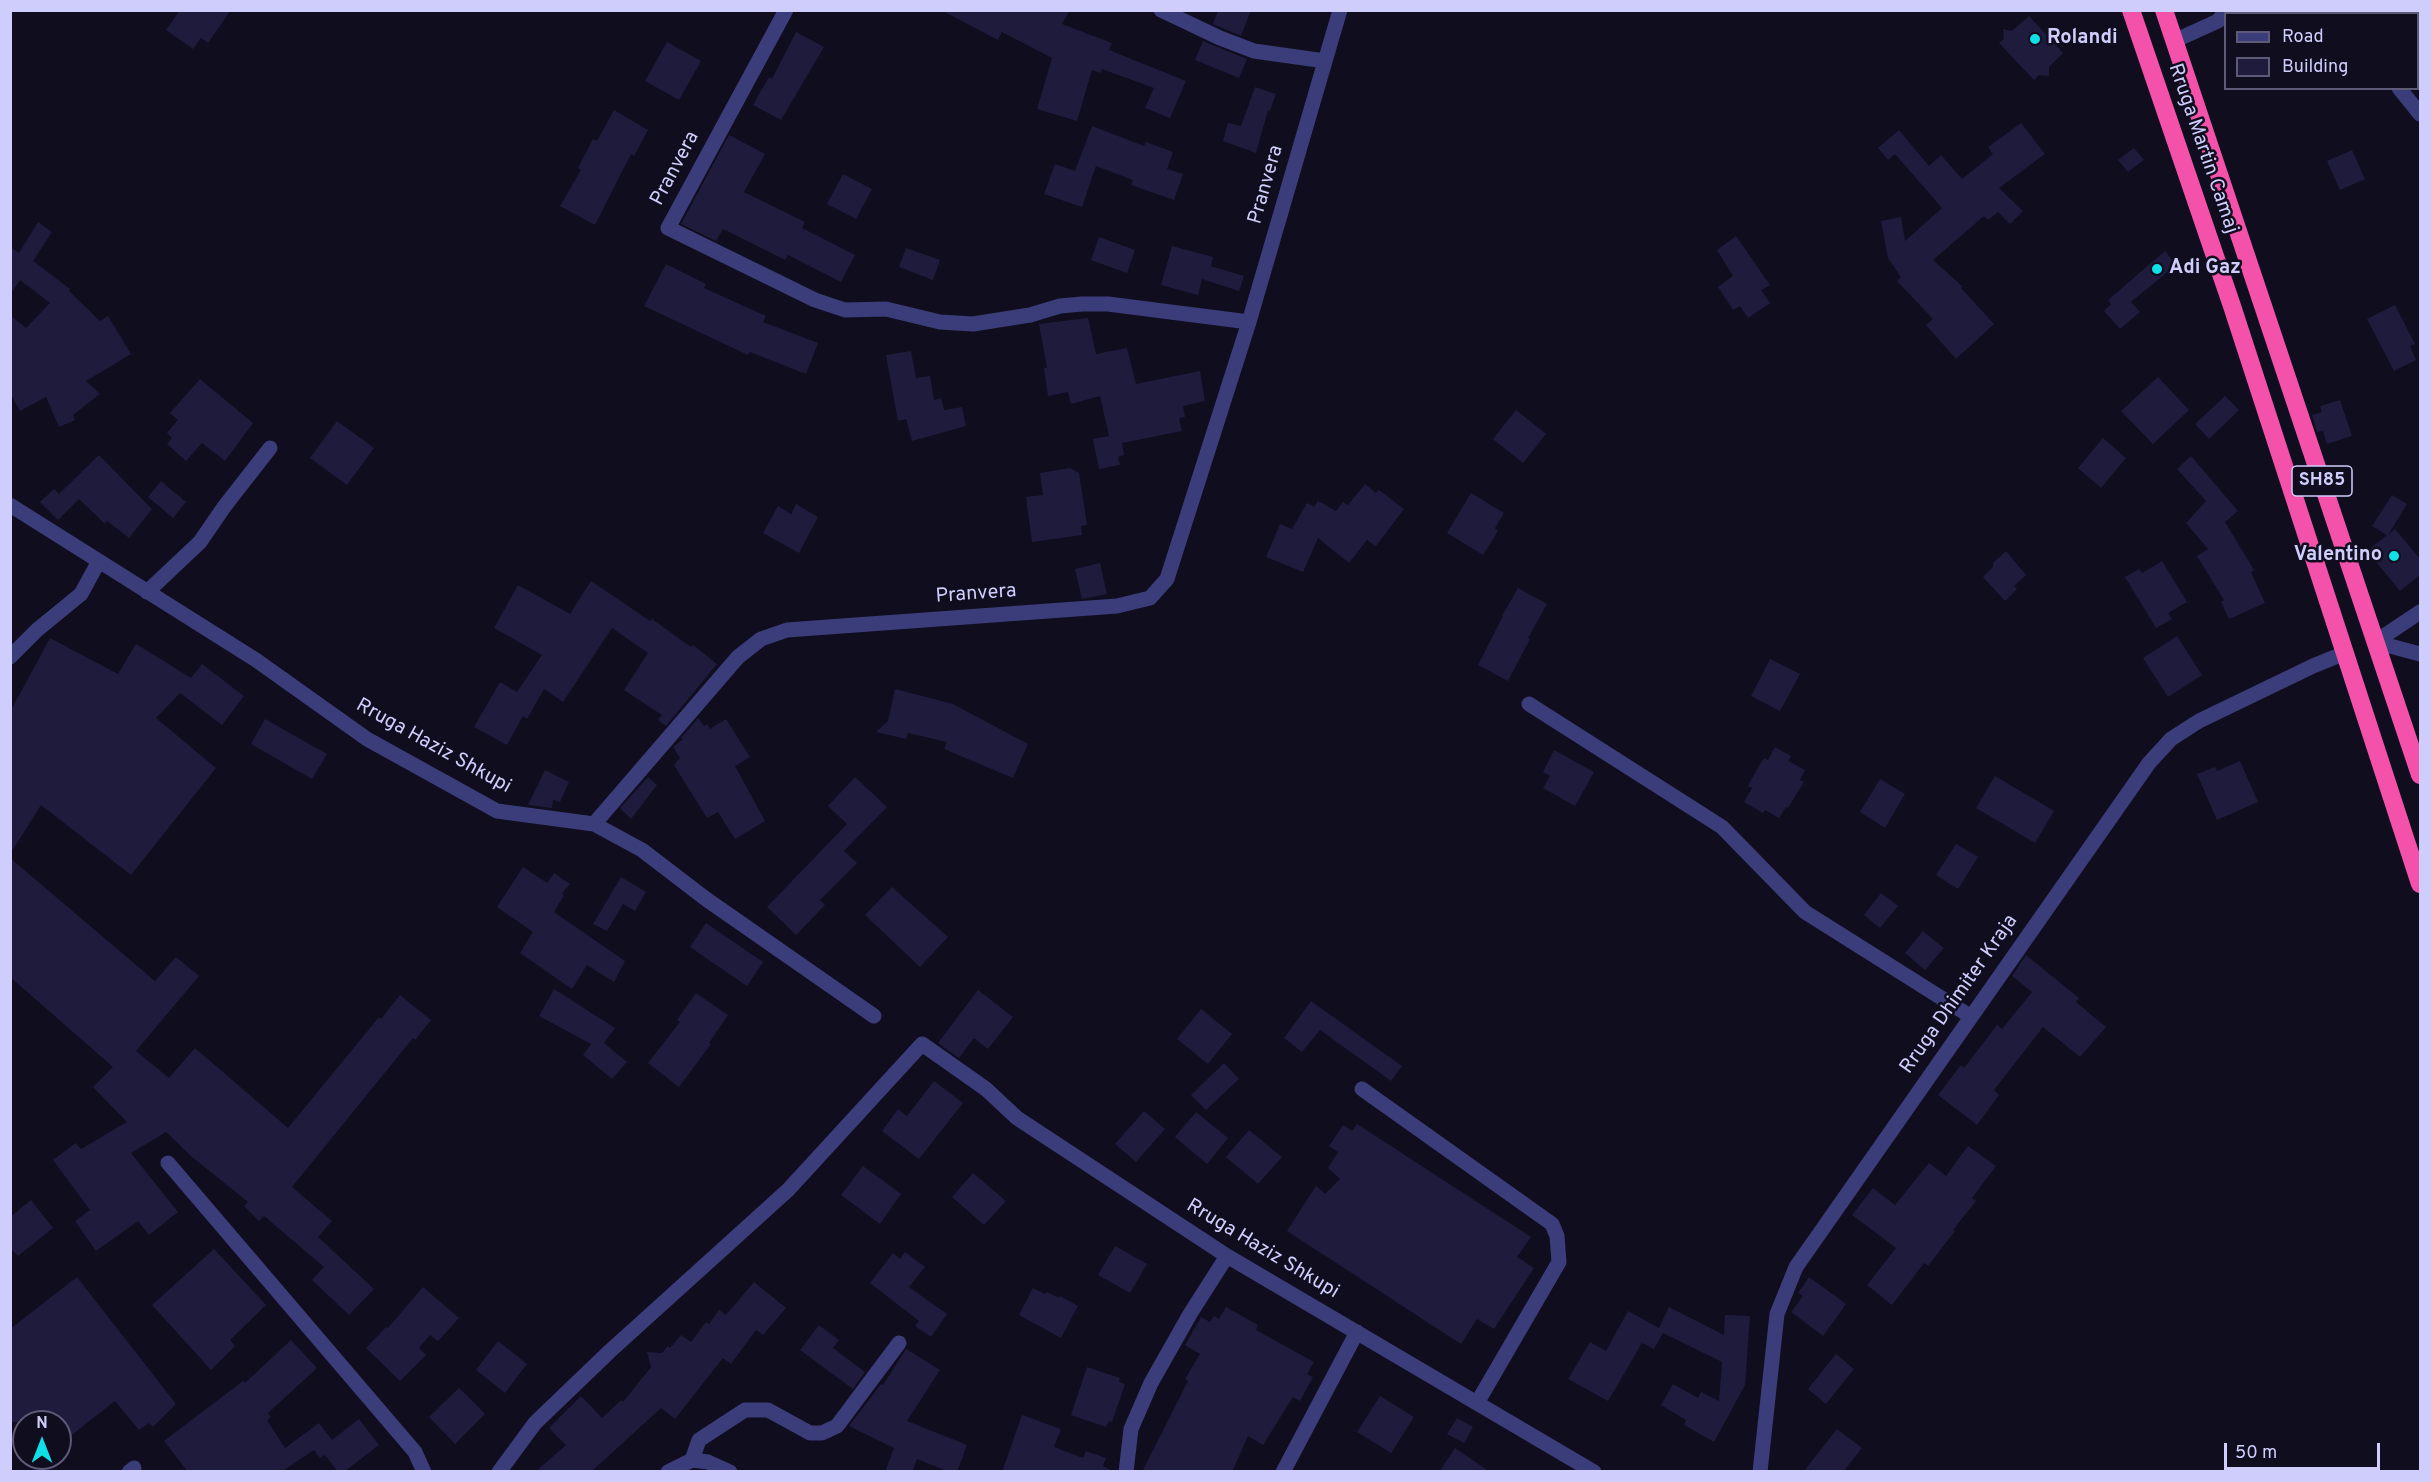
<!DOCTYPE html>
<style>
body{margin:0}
#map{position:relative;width:2431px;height:1482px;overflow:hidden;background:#0f0d1e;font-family:Overpass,sans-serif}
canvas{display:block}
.frame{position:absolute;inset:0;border:12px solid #cfcdfc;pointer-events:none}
.legend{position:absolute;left:2224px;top:12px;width:195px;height:78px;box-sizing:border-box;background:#0f0d1e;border:2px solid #5c5a77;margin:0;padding:8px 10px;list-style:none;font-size:18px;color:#cfcdfc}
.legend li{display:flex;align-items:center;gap:12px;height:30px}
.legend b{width:30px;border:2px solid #5c5a77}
.north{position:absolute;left:12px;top:1410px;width:60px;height:60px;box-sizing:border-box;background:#0f0d1e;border:2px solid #5c5a77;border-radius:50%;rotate:0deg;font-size:16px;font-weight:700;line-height:24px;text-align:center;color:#cfcdfc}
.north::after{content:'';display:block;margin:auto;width:21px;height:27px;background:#0fdfe6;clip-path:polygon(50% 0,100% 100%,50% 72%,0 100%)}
.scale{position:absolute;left:2224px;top:1443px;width:156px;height:27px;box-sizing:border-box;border:3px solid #cfcdfc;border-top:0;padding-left:8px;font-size:18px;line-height:21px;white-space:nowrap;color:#cfcdfc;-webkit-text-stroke:4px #0f0d1e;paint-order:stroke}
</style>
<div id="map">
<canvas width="2431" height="1482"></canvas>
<div class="frame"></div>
<ul class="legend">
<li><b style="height:8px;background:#3b3d7a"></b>Road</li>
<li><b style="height:16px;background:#1f1b3d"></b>Building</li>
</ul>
<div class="north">N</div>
<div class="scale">50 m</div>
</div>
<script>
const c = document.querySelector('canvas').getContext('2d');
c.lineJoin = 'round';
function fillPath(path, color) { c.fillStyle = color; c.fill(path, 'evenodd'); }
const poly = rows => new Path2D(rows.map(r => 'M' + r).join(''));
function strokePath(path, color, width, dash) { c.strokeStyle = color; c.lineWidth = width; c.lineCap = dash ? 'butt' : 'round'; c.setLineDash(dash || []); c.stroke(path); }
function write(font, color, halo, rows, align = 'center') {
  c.font = font + ' Overpass,sans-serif'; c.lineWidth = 5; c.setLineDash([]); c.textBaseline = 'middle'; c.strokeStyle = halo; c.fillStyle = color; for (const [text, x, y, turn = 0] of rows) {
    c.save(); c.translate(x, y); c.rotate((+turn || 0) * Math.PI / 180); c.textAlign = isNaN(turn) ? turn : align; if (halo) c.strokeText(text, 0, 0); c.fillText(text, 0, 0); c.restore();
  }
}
fillPath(poly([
 [180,10,231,10,208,43,201,38,193,49,166,30],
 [941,10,1070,10,1062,24,1112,43,1109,50,1186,81,1170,118,1145,108,1154,88,1102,69,1101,73,1092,70,1077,121,1037,109,1052,58,1002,32,998,40],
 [1218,10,1251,10,1241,36,1213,24],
 [2029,16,2063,53,2049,67,2049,76,2039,75,2034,80,1999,43,2004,39,2003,29,2012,31],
 [796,32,824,47,781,120,753,105,769,77,772,79],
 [1203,41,1247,59,1239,78,1195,60],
 [667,42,701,61,679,100,645,81],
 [1255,87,1276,94,1270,111,1268,110,1256,153,1223,141,1228,123,1241,126],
 [614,110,648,130,634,156,631,154,595,225,560,206,581,170,578,168,593,139,597,141],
 [2021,123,2045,154,1999,188,2023,211,2010,224,1998,212,1988,220,1984,216,1933,260,1962,286,1961,288,1994,324,1956,359,1926,325,1933,319,1897,281,1901,277,1888,258,1881,221,1901,217,1905,241,1942,208,1895,154,1888,160,1878,148,1899,130,1929,166,1941,155,1962,179,1993,154,1988,147],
 [1092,126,1144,146,1146,142,1173,152,1167,169,1183,174,1174,200,1131,185,1133,180,1096,166,1082,207,1044,194,1055,164,1075,171],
 [729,135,765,154,744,192,805,222,802,228,855,255,841,282,788,255,785,260,723,229,716,241,681,224],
 [2134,148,2144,160,2128,172,2118,160],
 [2352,150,2365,179,2340,190,2327,161],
 [843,174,872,189,856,219,827,204],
 [38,222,52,232,33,261,70,289,69,291,100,321,108,316,131,354,86,381,100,394,73,415,75,420,59,427,46,397,20,411,10,393,10,315,26,328,50,303,20,280,10,295,10,247,19,253],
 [1736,236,1770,285,1761,290,1770,303,1748,318,1740,306,1733,310,1718,287,1733,276,1717,250],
 [1099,237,1135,250,1127,273,1091,260],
 [1172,246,1213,257,1211,266,1244,276,1239,291,1202,279,1198,295,1161,285],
 [906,248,940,260,933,280,899,267],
 [2165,251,2176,265,2131,302,2140,312,2120,329,2104,311,2111,304,2108,300],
 [666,264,706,284,704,288,766,316,763,322,818,343,806,374,750,352,748,355,644,306],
 [2395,305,2415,344,2410,346,2416,360,2394,371,2367,319],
 [1088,318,1096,354,1127,348,1136,384,1200,371,1205,401,1183,406,1185,417,1179,418,1182,431,1122,443,1124,455,1118,457,1120,465,1099,469,1093,439,1109,436,1100,396,1071,404,1068,392,1048,396,1044,368,1047,368,1039,324],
 [911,351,916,378,930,376,934,400,941,398,944,410,962,407,966,426,912,441,906,419,898,421,886,355],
 [2158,377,2189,410,2153,444,2121,411],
 [200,379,253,423,225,461,202,443,186,461,167,444,172,438,167,433,178,420,170,413],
 [2225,396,2239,410,2209,439,2195,424],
 [2340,400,2352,436,2327,444,2323,431,2317,432,2312,415,2322,412,2320,406],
 [1516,410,1546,434,1523,463,1493,439],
 [337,421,374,448,347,485,310,458],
 [2103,438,2126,458,2101,488,2078,468],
 [99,455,152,509,129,538,107,521,105,524,79,499,58,520,40,502,54,489,59,494],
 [2191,456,2238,511,2225,522,2254,570,2251,572,2265,603,2229,619,2221,602,2224,600,2197,556,2208,549,2186,523,2206,501,2177,469],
 [1070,468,1079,473,1087,525,1081,526,1082,535,1032,542,1026,497,1043,495,1040,473],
 [161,481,186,502,173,518,148,497],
 [1365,484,1376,493,1379,490,1404,509,1376,546,1367,540,1349,563,1318,538,1303,572,1266,557,1280,524,1292,529,1307,503,1314,507,1318,501,1336,511,1343,502,1348,505],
 [1471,493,1504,513,1495,528,1498,531,1483,555,1447,533],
 [2392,495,2407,504,2388,535,2395,529,2421,560,2421,574,2400,591,2367,551,2387,535,2372,526],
 [796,504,818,517,799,553,763,533,778,506,791,514],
 [2006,551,2026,575,2014,586,2017,589,2005,601,1983,577,1993,567,1993,563],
 [2162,561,2187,602,2168,613,2172,619,2156,628,2125,577,2139,569,2142,573],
 [1100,563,1107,594,1082,599,1075,569],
 [591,581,650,621,652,619,691,647,693,645,717,664,666,726,658,720,662,715,624,690,648,653,612,628,563,702,544,689,527,719,523,716,507,745,474,727,500,682,517,692,542,655,494,628,518,585,570,614],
 [1518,588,1547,604,1528,638,1530,639,1508,681,1478,665,1503,616,1502,616],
 [2177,636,2202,675,2168,697,2143,658],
 [50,638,118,674,136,644,191,678,202,664,244,696,222,725,180,693,156,718,216,768,131,875,41,805,10,854,10,712],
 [1770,659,1800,674,1780,711,1751,696],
 [895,689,953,704,1028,744,1013,778,944,749,947,742,908,733,906,739,876,732,888,721],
 [698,718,704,726,707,724,710,729,726,719,750,757,735,766,765,821,735,839,718,812,707,818,674,765,680,758,673,747,683,739,681,738],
 [265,719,327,754,312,779,251,744],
 [1775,747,1791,756,1788,761,1805,770,1800,780,1804,782,1788,808,1786,807,1779,818,1765,810,1763,813,1744,802,1752,788,1748,786,1752,778,1764,758,1768,760],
 [1554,750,1594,772,1575,806,1543,788,1550,776,1543,772],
 [2240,761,2258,802,2217,820,2197,774,2215,767,2217,771],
 [545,770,569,782,560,802,553,800,552,808,528,805],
 [1995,776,2054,811,2035,843,1976,808],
 [648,777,657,785,631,819,620,808],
 [855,777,887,807,844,851,857,863,820,900,825,905,796,935,767,907,847,824,828,806],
 [1880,779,1905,794,1885,828,1860,812],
 [1956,844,1978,857,1958,889,1936,875],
 [10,858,155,981,176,957,199,976,136,1051,169,1078,195,1048,288,1128,379,1017,381,1019,400,995,431,1020,415,1040,413,1038,292,1187,332,1221,318,1237,374,1289,349,1315,312,1280,324,1267,264,1216,259,1221,244,1206,248,1202,192,1157,166,1132,131,1153,178,1212,149,1235,138,1221,96,1251,75,1221,90,1210,53,1160,76,1143,81,1149,127,1122,93,1087,113,1067,10,977],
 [523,867,547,883,554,873,570,884,562,893,564,895,554,912,625,961,614,982,587,965,572,989,520,953,533,932,497,907],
 [621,877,646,892,635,911,623,904,607,931,593,924],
 [892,887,948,937,920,967,865,915],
 [1881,893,1898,906,1880,928,1864,915],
 [706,923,763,962,747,986,690,947],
 [1923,931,1944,948,1925,970,1905,953],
 [2026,955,2079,998,2076,1002,2106,1027,2080,1057,2043,1027,1994,1090,1999,1095,1977,1125,1938,1095,1961,1065,1964,1068,1997,1025,2002,1029,2032,992,2012,976],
 [554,989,615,1028,604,1043,627,1062,612,1079,583,1055,591,1044,539,1016],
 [978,990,1013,1017,988,1049,974,1038,959,1058,938,1043],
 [696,993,728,1015,709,1043,711,1044,679,1087,648,1063,680,1022,677,1020],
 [1311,1001,1402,1066,1391,1081,1320,1030,1302,1052,1284,1038],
 [1201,1009,1232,1034,1208,1064,1177,1039],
 [1224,1063,1239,1079,1206,1110,1191,1095],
 [934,1081,963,1103,919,1159,882,1131,898,1109,907,1116],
 [1144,1111,1165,1129,1136,1162,1115,1144],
 [1196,1112,1228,1138,1207,1164,1175,1137],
 [1357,1124,1531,1237,1517,1257,1534,1268,1494,1329,1477,1319,1461,1344,1287,1231,1316,1186,1325,1194,1340,1179,1328,1168,1338,1152,1329,1146,1343,1125,1352,1131],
 [1249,1130,1282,1157,1258,1184,1226,1157],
 [1968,1146,1996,1166,1972,1198,1976,1201,1953,1230,1955,1231,1928,1266,1924,1263,1892,1305,1867,1285,1896,1248,1852,1215,1873,1188,1895,1205,1929,1163,1946,1176],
 [863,1166,901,1194,880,1224,841,1195],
 [973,1173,1006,1201,984,1225,952,1197],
 [31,1200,53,1228,18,1256,10,1248,10,1217],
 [1115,1246,1147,1264,1130,1293,1098,1275],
 [214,1249,266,1305,230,1340,235,1346,211,1370,152,1305],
 [905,1252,925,1267,909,1287,947,1314,931,1337,915,1326,919,1321,870,1283,893,1253,900,1259],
 [77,1277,176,1404,153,1427,149,1423,139,1430,115,1401,60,1444,60,1422,10,1422,10,1329],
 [1809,1277,1846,1304,1823,1336,1791,1312,1803,1296,1798,1293],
 [754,1282,786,1308,763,1335,756,1330,731,1364,723,1358,675,1419,661,1408,591,1472,535,1472,566,1445,549,1428,581,1396,602,1418,621,1400,623,1402,651,1367,647,1352,662,1353,668,1346,670,1348,681,1335,691,1342,706,1322,709,1324,719,1310,726,1315],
 [423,1287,459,1318,438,1341,430,1335,419,1348,426,1355,400,1381,366,1348,386,1327,388,1328],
 [1033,1288,1045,1294,1047,1292,1059,1298,1060,1296,1078,1306,1061,1338,1019,1315],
 [1226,1307,1258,1325,1256,1330,1314,1362,1307,1374,1313,1377,1300,1401,1293,1397,1263,1445,1248,1436,1232,1472,1142,1472,1188,1381,1185,1379,1200,1354,1185,1345,1201,1317,1210,1322,1214,1316,1219,1319],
 [1669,1307,1724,1335,1725,1315,1750,1316,1745,1385,1714,1442,1684,1425,1686,1420,1661,1405,1673,1384,1698,1398,1701,1392,1719,1401,1722,1362,1663,1333,1654,1349,1642,1343,1608,1401,1568,1379,1590,1342,1606,1351,1628,1311,1659,1328],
 [819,1325,839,1340,833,1348,865,1372,853,1389,800,1350],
 [291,1340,317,1368,268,1413,271,1417,267,1420,285,1448,319,1423,332,1440,359,1419,379,1445,344,1472,338,1472,325,1455,320,1458,314,1450,281,1472,188,1472,164,1441,243,1381,245,1383],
 [498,1341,527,1364,505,1393,476,1370],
 [906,1349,940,1370,907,1421,967,1445,957,1472,949,1472,917,1459,912,1472,885,1472,894,1448,849,1426,881,1384,883,1385],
 [1836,1354,1854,1369,1826,1404,1808,1389],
 [1087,1367,1120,1378,1119,1382,1125,1384,1112,1422,1109,1421,1106,1427,1071,1415],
 [459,1388,485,1414,455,1444,429,1417],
 [1380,1396,1414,1417,1391,1453,1357,1432],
 [1022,1415,1061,1429,1054,1447,1083,1458,1086,1451,1106,1458,1103,1466,1114,1472,1002,1472],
 [1457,1418,1473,1427,1464,1443,1447,1434],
 [1837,1429,1862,1448,1843,1472,1803,1472],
 [1455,1448,1490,1472,1439,1472]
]), '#1f1b3d');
strokePath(poly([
 [786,10,668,228,815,300,845,310,886,309,940,322,973,324,1030,315,1060,306,1082,304,1108,304,1249,322],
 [1161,10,1220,38,1254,51,1325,61],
 [2335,10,2338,14],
 [2174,41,2218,21,2227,10],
 [2399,88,2420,114],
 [10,505,256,660,367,739,497,811,594,824,642,850,706,899,874,1016],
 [147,592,200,542,224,507,270,448],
 [2375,642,2420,612],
 [2375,642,2420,654],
 [10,657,37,630,81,594,99,561],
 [1529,704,1722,827,1805,912,1970,1016],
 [594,824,738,657,761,639,787,630,1117,606,1150,598,1167,579,1249,322,1340,10],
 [1362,1089,1552,1224,1557,1236,1559,1262,1477,1403],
 [168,1163,415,1452,424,1472],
 [692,1460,699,1440,745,1410,768,1410,810,1433,822,1433,837,1426,899,1343],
 [129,1472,134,1468],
 [499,1472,535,1423,610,1351,788,1190,922,1044,986,1089,1017,1118,1227,1256,1594,1472],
 [668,1472,692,1460,708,1462,730,1472],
 [1126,1472,1131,1429,1151,1383,1190,1314,1227,1256],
 [1283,1472,1357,1332],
 [1760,1472,1777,1314,1796,1267,2149,763,2171,739,2199,721,2313,666,2345,653]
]), '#3b3d7a', 15);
strokePath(poly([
 [2131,10,2232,306,2420,884],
 [2164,10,2420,775]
]), '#f351aa', 18);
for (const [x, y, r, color] of [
 [2035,39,6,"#0fdfe6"],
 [2157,269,6,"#0fdfe6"],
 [2394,556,6,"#0fdfe6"]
]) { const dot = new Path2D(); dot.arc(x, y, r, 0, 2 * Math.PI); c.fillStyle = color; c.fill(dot); strokePath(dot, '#0f0d1e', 2); }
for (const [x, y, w] of [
 [2322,481,60]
]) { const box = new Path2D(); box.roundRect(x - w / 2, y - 15, w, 30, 4.5); c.fillStyle = '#0f0d1e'; c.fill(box); strokePath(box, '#cfcdfc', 1.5); }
write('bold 18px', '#cfcdfc', null, [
 ["SH85",2322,481]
]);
write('bold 20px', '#cfcdfc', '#0f0d1e', [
 ["Rolandi",2047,39],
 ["Adi Gaz",2169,269],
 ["Valentino",2382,556,"right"]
], 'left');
write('20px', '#cfcdfc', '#0f0d1e', [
 ["Rruga Martin Camaj",2202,149,71],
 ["Pranvera",676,169,-62],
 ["Pranvera",1267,185,-74],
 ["Pranvera",976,595,-4],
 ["Rruga Haziz Shkupi",433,747,29],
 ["Rruga Dhimiter Kraja",1960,995,-55],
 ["Rruga Haziz Shkupi",1262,1250,31]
]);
</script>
